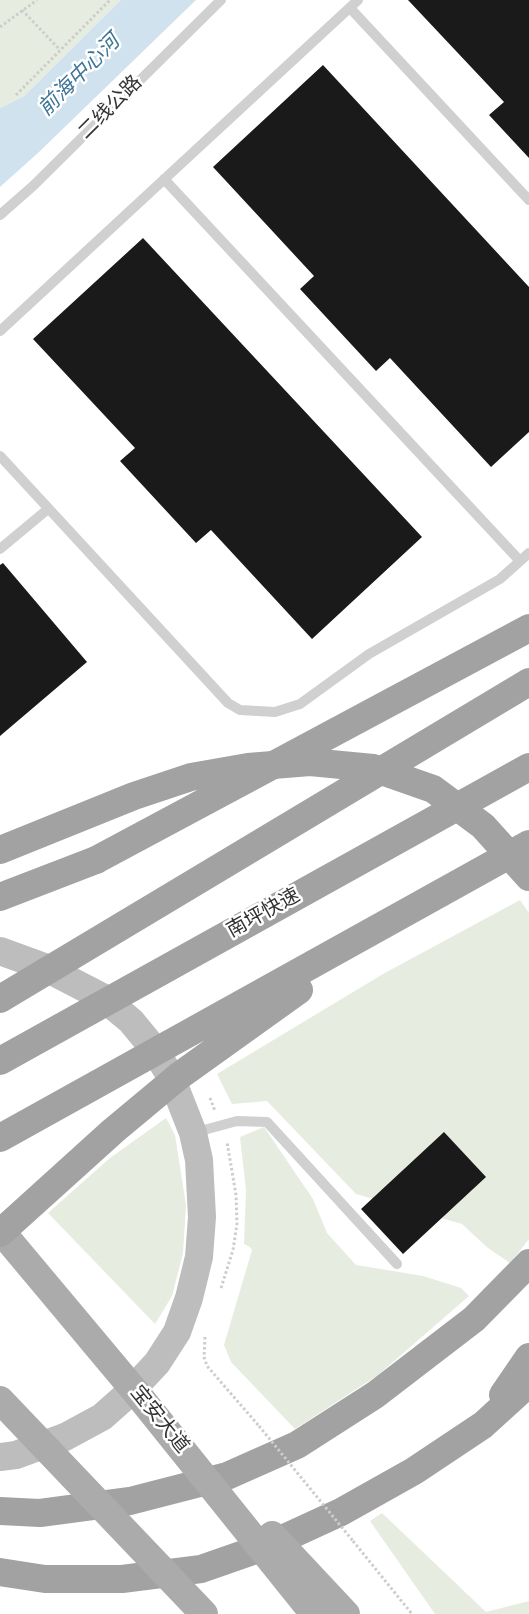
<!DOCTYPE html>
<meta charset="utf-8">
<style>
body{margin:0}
canvas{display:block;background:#fff}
</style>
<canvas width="529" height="1614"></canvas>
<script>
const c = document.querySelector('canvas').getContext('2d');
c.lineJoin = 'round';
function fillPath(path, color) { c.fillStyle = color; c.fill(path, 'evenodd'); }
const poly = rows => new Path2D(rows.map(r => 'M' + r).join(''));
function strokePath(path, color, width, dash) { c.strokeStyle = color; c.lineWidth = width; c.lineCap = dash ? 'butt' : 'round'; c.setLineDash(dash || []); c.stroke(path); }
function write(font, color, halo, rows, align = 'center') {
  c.font = font + ' Jost,"Noto Sans SC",sans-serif'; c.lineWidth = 5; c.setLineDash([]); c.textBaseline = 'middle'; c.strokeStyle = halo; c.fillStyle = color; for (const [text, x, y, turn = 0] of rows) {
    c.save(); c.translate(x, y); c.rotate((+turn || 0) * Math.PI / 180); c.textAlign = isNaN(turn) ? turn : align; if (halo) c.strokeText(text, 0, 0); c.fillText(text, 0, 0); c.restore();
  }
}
fillPath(poly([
 [0,0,121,0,24,96,0,108],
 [520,900,529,913,529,1239,510,1263,488,1248,462,1224,356,1194,267,1101,232,1104,217,1074,383,974],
 [166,1118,175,1135,186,1205,183,1253,172,1296,155,1324,48,1213,110,1158],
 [264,1127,313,1199,327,1233,356,1265,423,1276,461,1288,469,1296,378,1375,295,1429,231,1362,224,1345,252,1250,250,1247,244,1244,246,1190,240,1137],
 [382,1513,486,1612,529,1601,529,1614,435,1614,370,1521]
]), '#e6ecdf');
fillPath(poly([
 [121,0,196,0,39,152,0,187,0,108,24,96]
]), '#cfe2ee');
fillPath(poly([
 [408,0,529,0,529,158,489,115,504,102],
 [323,65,529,287,529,432,491,467,390,358,376,371,300,289,314,276,213,167],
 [143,238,422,537,312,639,211,530,196,543,120,461,135,448,33,339],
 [3,563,87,662,0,736,0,565],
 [444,1132,486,1177,403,1254,361,1209]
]), '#1a1a1a');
strokePath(poly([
 [22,10,60,50],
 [0,27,37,0],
 [16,95,110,0],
 [210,1098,215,1111],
 [221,1288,233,1250,237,1224,236,1195,227,1142],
 [205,1337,204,1357,207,1366,259,1426],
 [353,1541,412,1614]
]), '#cdcdcd', 3, [2.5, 2.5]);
strokePath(poly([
 [350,8,529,200],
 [164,179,520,561],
 [0,215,33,186,221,0],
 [0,331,358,0],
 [0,456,228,703,240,710,275,712,300,704,369,654,500,579,529,553],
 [0,549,48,509],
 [193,1133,237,1121,267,1122,397,1264]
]), '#d0d0d0', 10);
strokePath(poly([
 [0,951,44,967,102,997,131,1021,154,1049,171,1077,193,1133,199,1160,202,1217,199,1257,189,1298,177,1332,157,1363,128,1394,102,1417,65,1437,16,1455,0,1457]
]), '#bdbdbd', 28);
strokePath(poly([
 [0,850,134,796,191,777,248,767,310,762,373,768,433,789,483,826,529,877],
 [0,897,96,860],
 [503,1395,529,1357],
 [0,1511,40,1513,130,1501,227,1476,297,1445,375,1395,474,1319,529,1263],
 [0,1572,45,1579,122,1579,201,1569,267,1546,341,1512,414,1471,483,1425,529,1383]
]), '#a2a2a2', 28);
strokePath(poly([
 [259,1426,353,1541]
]), '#cdcdcd', 3, [2.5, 2.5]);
strokePath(poly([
 [0,1230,139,1396,314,1614],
 [0,1400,204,1614],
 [272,1535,346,1614]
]), '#ababab', 28);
strokePath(poly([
 [96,860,529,628],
 [0,999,529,682],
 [0,1061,529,767],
 [0,1138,529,844],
 [0,1233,113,1131,179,1076,299,990]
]), '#a2a2a2', 28);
write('20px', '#333', '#fff', [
 ["二线公路",111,108,-45],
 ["南坪快速",264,914,-29],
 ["宝安大道",159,1420,51]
]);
write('italic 21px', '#3f7597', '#fff', [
 ["前海中心河",80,76,-45]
]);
</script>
